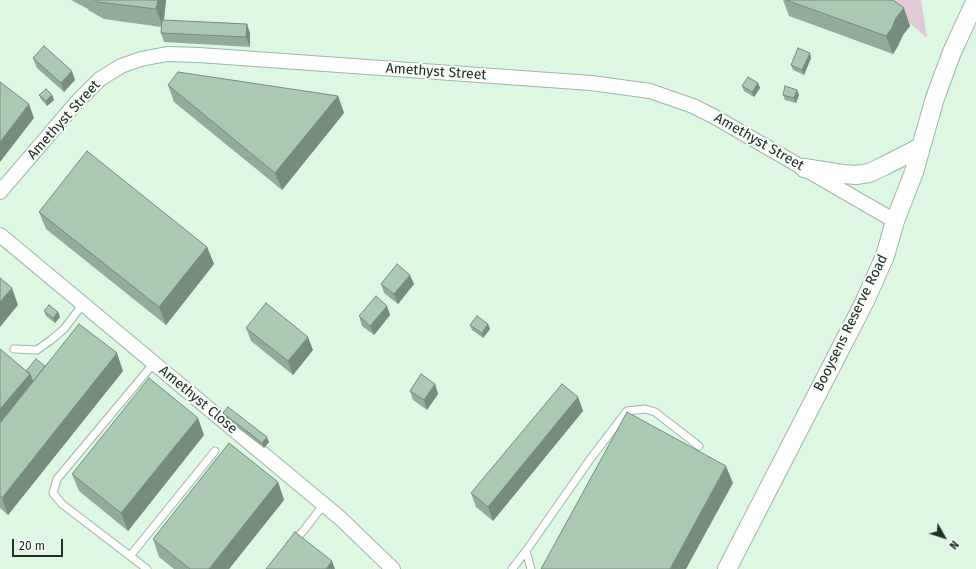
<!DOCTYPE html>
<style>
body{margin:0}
#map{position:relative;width:976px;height:569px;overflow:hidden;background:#ddf7e3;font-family:"Fira Sans",sans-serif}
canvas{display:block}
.north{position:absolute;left:924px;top:517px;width:40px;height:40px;-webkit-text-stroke:3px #f8fefa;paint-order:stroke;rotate:129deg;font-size:11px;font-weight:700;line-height:16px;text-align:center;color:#242d26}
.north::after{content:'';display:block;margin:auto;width:14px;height:18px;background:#242d26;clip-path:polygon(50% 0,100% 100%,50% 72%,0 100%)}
.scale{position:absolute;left:12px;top:539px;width:51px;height:18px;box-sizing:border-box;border:2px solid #242d26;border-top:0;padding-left:5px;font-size:12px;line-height:14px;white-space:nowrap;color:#242d26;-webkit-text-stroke:3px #f8fefa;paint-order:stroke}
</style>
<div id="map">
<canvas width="976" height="569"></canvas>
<div class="north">N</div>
<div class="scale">20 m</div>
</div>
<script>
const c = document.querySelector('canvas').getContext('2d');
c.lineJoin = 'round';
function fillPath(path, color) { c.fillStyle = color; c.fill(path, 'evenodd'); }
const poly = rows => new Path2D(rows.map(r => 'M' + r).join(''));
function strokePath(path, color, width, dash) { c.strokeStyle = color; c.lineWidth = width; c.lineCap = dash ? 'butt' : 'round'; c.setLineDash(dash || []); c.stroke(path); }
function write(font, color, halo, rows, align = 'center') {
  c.font = font + ' "Fira Sans",sans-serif'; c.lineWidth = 4; c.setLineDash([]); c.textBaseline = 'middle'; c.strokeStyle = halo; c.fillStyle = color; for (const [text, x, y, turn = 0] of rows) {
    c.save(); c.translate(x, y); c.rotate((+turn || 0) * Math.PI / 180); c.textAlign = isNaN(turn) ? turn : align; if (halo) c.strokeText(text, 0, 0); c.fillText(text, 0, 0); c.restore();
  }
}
fillPath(poly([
 [883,0,921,0,927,38]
]), '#e0cad7');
const service = poly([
 [14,349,37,350,51,340,64,329,83,304],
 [294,541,304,530,324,504],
 [526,551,531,569],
 [130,556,215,451],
 [147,569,62,504,53,493,57,479,154,363],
 [512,569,526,551,591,458,627,411,645,409,655,412,699,446]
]);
const minor = poly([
 [0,192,77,102,100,79,121,66,141,59,167,54,199,55,591,83,650,91,693,106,713,116,895,221],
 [0,235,340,518,393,569]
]);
const tertiary = poly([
 [804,168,843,174,856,175,869,173,884,166,921,147],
 [727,569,864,303,885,256,895,221,914,172,935,98,952,52,976,0]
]);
strokePath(service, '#9fb7a5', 9);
strokePath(minor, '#9fb7a5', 16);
strokePath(tertiary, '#9fb7a5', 20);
strokePath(service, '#fff', 7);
strokePath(minor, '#fff', 14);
strokePath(tertiary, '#fff', 18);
fillPath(poly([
 [71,0,166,0,164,20,247,24,250,34,250,47,164,42,161,33,161,27,104,19,88,10,88,9],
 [783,0,893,0,910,26,903,35,898,46,893,54,789,16],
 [33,58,75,80,64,92,37,68],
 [811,58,804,75,793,70,791,65],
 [758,83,760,88,754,97,744,91,742,86],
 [168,85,338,96,344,113,282,190,174,102],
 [797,90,799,95,796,103,785,100,783,95],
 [39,95,52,95,54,100,47,106,41,99],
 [39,212,207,247,214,264,166,325,46,229],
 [381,284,414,284,398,304,384,293],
 [387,306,390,315,374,335,362,326,359,316],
 [44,311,58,312,60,317,55,323,46,316],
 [488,324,490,329,483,338,472,330,470,325],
 [246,328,313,350,293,375,251,341],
 [0,349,26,371,45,366,123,371,8,515,0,508],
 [435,384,438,394,427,410,413,400,410,391],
 [578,397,583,411,493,521,476,507,471,493],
 [223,413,269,442,264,448,225,418],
 [204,435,128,531,79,491,72,474],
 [278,482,284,500,229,569,174,569,159,557,153,539]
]), '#91ad99');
fillPath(poly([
 [156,0,166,0,163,27,156,9],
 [904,8,910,26,903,35,898,46,893,54,886,36,896,18],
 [247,24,250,34,250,47,246,37],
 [810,53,811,58,804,75,802,70],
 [72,71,75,80,64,92,61,83],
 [758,83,760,88,754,97,752,92],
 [797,90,799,95,796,103,794,98],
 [52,95,54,100,47,106,46,101],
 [338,96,344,113,282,190,275,173],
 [29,104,34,118,0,162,0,142],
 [207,247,214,264,166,325,159,307],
 [410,275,414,284,398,304,394,294],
 [12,288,18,305,0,327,0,302],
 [387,306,390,315,374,335,370,326],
 [58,312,60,317,55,323,53,318],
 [488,324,490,329,483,338,482,333],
 [308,337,313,350,293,375,288,361],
 [117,353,123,371,8,515,2,498],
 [30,374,33,384,0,435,0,409],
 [435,384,438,394,427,410,424,400],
 [578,397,583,411,493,521,488,507],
 [198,418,204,435,128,531,121,513],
 [267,437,269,442,264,448,262,443],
 [726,466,733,483,686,569,670,569],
 [278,482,284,500,229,569,209,569],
 [332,561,335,569,326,569]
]), '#768d7d');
const building = poly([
 [95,0,158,0,156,9,98,2,95,0],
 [786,0,893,0,904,8,896,18,892,28,886,36,786,0],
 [162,20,247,24,246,37,161,33,162,20],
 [44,46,72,71,61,83,33,58,44,46],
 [798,48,810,53,802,70,791,65,798,48],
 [178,72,338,96,275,173,168,85,178,72],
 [748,77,758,83,752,92,742,86,748,77],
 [0,82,29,104,0,142,0,82],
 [785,86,797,90,794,98,783,95,785,86],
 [46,89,52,95,46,101,39,95,46,89],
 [87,151,207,247,159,307,39,212,87,151],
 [397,264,410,275,394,294,381,284,397,264],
 [0,278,12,288,0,302,0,278],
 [376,296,387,306,370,326,359,316,376,296],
 [266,303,308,337,288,361,246,328,266,303],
 [49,305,58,312,53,318,44,311,49,305],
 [477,316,488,324,482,333,470,325,477,316],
 [79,324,117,353,2,498,0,496,0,423,79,324],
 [0,349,30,374,0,409,0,349],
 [36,359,45,366,33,382,30,374,26,371,36,359],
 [421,374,435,384,424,400,410,391,421,374],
 [149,378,198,418,121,513,72,474,149,378],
 [562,384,578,397,488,507,471,493,562,384],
 [228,407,267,437,262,443,223,413,228,407],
 [627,412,726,466,670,569,541,569,627,412],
 [229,443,278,482,209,569,190,569,153,539,229,443],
 [295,532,332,561,326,569,266,569,295,532]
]);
fillPath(building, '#a9c9b2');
strokePath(building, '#768d7d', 1);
write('14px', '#242d26', '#f8fefa', [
 ["Amethyst Street",436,72,4],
 ["Amethyst Street",64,120,-48],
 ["Amethyst Street",759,142,30],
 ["Booysens Reserve Road",851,323,-64],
 ["Amethyst Close",198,400,40]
]);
</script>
